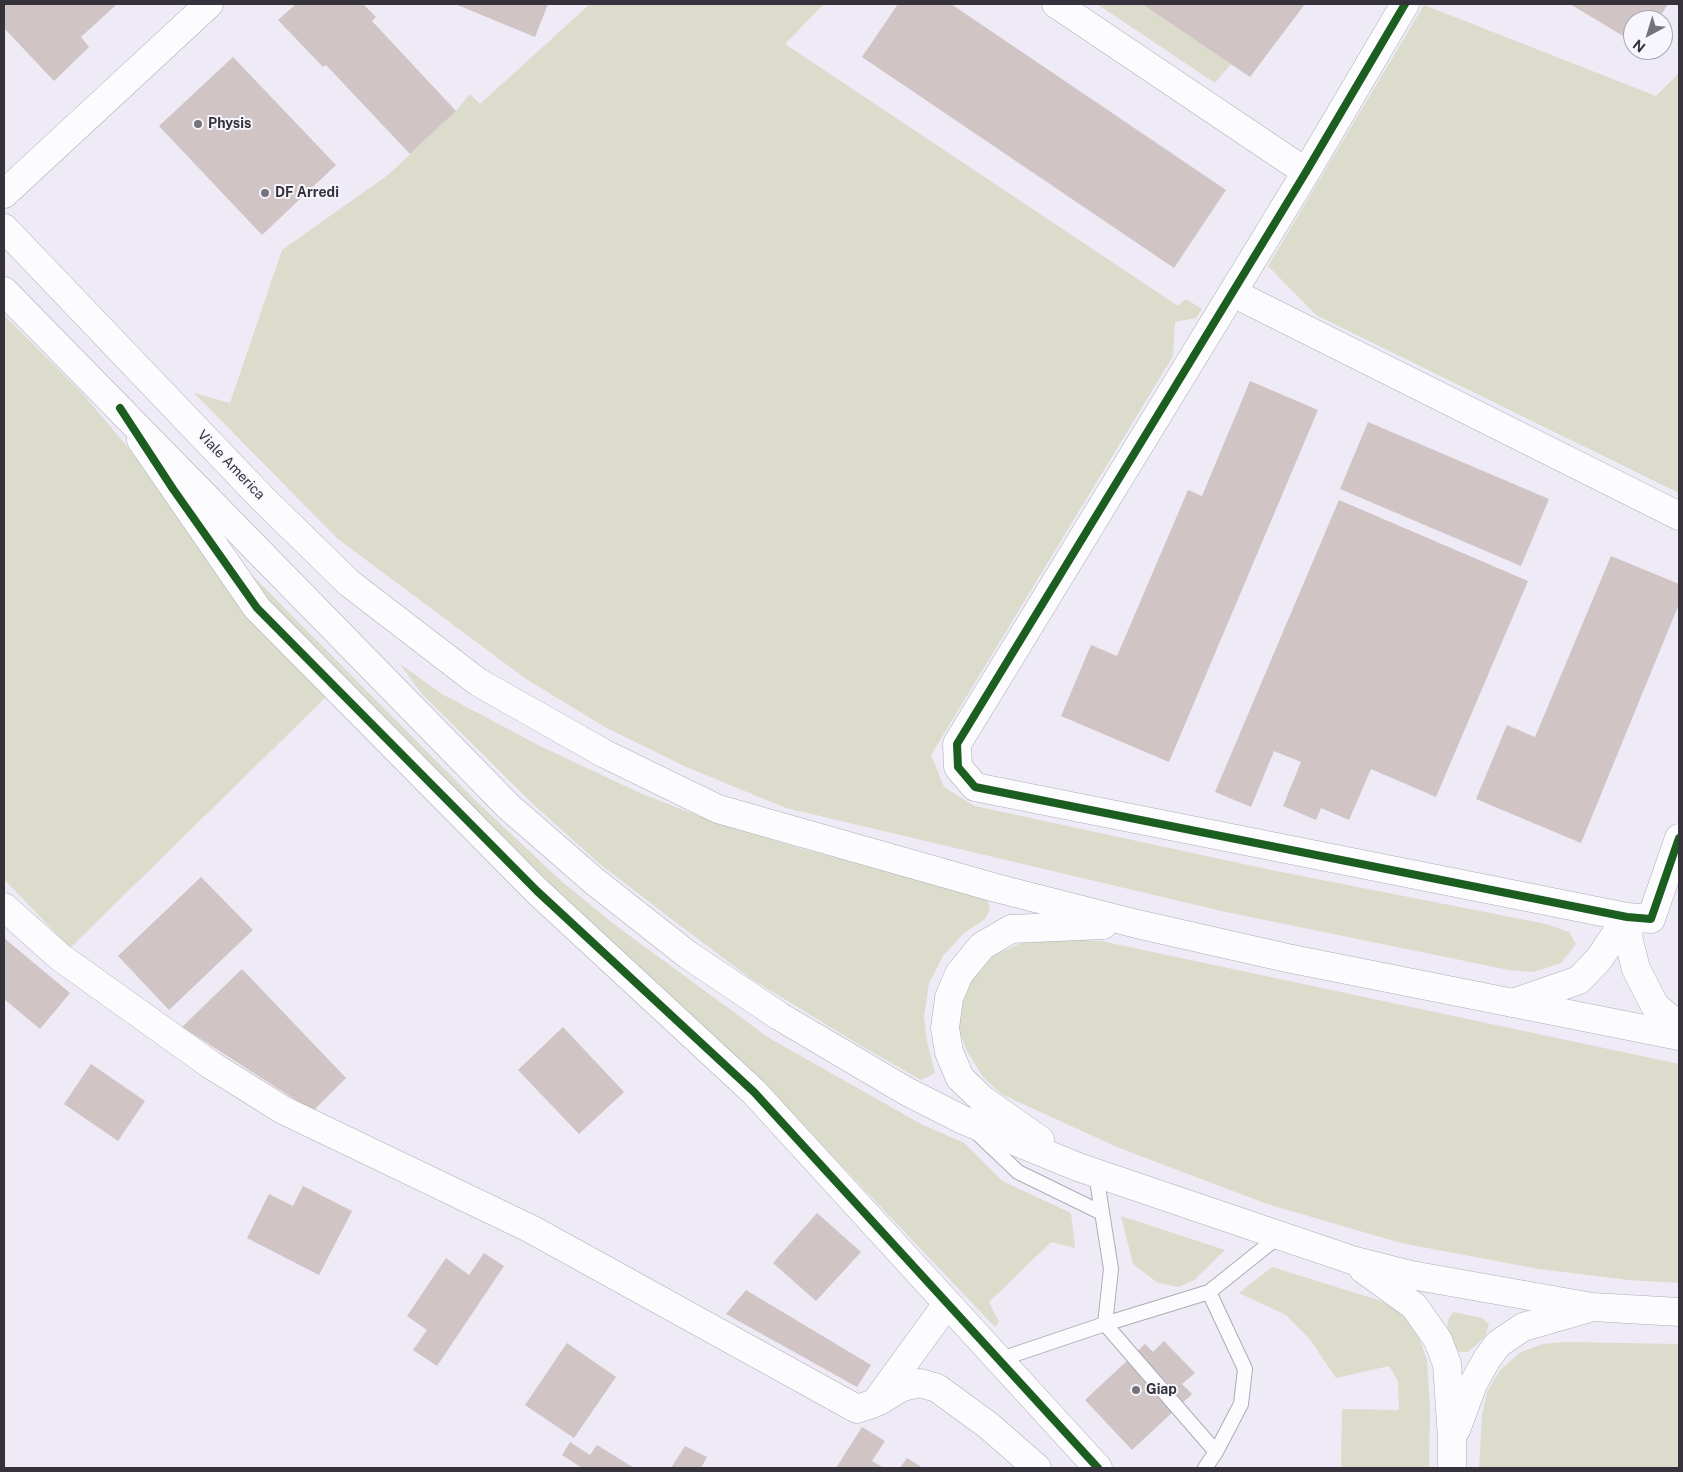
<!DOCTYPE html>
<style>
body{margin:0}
#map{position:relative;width:1683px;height:1472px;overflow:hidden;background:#eeeaf6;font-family:"Public Sans",sans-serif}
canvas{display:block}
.frame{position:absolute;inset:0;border:5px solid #35323b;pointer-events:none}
.north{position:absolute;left:1623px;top:10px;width:50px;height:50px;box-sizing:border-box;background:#f7f5fd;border:1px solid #a9a7af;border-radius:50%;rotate:219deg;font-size:14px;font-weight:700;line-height:20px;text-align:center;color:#35323b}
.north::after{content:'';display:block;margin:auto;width:18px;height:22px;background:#76727c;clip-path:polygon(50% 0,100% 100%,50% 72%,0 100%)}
</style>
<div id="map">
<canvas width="1683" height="1472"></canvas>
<div class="frame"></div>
<div class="north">N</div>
</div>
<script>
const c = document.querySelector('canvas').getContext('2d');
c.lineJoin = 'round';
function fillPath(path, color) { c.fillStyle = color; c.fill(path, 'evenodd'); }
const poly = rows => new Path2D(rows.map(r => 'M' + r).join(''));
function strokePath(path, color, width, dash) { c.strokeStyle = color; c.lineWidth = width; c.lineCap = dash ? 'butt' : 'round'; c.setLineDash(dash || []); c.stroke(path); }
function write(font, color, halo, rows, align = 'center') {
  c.font = font + ' "Public Sans",sans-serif'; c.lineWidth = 4; c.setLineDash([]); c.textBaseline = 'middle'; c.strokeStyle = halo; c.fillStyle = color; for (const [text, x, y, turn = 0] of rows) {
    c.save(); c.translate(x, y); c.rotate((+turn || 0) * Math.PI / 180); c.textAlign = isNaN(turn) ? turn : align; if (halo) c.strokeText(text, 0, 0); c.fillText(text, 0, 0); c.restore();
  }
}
fillPath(poly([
 [590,4,824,4,785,44,1178,306,1186,299,1202,309,1196,318,1175,322,1173,356,931,755,944,787,975,806,1271,870,1546,924,1569,932,1576,944,1561,963,1533,972,1509,970,1226,912,786,808,684,766,605,727,526,679,338,539,194,393,230,403,282,250,388,175,456,111,470,94,480,104],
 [1097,4,1142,4,1231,64,1215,83],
 [1424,5,1656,96,1679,73,1679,493,1316,315,1268,266],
 [4,315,82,393,152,476,216,572,247,613,326,697,70,948,4,879],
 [239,562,475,800,561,881,619,928,769,1038,921,1124,964,1143,1002,1181,1071,1213,1075,1248,1051,1242,989,1302,999,1322,995,1327,744,1063,687,1015,550,892,268,607],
 [400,664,442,694,542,747,640,793,714,822,803,849,983,897,988,901,990,910,984,920,964,933,943,956,929,983,924,1016,927,1041,935,1073,921,1080,858,1044,750,978,670,918,600,864,535,806,422,694],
 [1034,937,1101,941,1679,1064,1679,1283,1629,1280,1539,1269,1401,1243,1267,1204,1117,1147,1001,1094,983,1077,967,1051,959,1031,959,1008,967,985,993,956],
 [1121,1216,1225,1250,1194,1280,1179,1287,1158,1283,1133,1264],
 [1272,1267,1378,1300,1393,1307,1406,1318,1420,1340,1427,1360,1430,1409,1429,1468,1341,1468,1342,1409,1399,1410,1398,1381,1389,1366,1336,1378,1309,1338,1286,1315,1239,1293],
 [1453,1312,1482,1318,1489,1324,1485,1337,1468,1352,1458,1352,1447,1328,1449,1318],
 [1566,1342,1679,1344,1679,1468,1479,1468,1482,1416,1487,1392,1500,1370,1521,1352,1543,1344]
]), '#dbdccc');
fillPath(poly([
 [4,4,117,4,81,37,89,47,54,81,4,28],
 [296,4,363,4,376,17,372,21,456,111,410,154,326,65,323,67,278,20],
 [455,4,548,4,535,37],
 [898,4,951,4,1226,190,1174,268,862,57],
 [1142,4,1305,4,1250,77],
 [1570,4,1668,4,1658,20,1633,20,1633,42],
 [233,57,336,165,262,235,159,126],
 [1250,381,1318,410,1169,762,1061,716,1091,645,1117,656,1188,490,1202,496],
 [1368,422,1549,499,1521,566,1340,489],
 [1339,500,1528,581,1436,797,1371,769,1349,820,1321,808,1316,820,1283,806,1301,762,1274,751,1251,807,1215,792],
 [1611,556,1679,584,1679,604,1581,843,1476,799,1507,725,1535,737],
 [201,877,253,930,169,1010,118,956],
 [4,938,70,993,40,1029,4,999],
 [242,969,346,1078,313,1111,182,1027],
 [563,1027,624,1092,579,1134,518,1070],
 [91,1064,145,1101,118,1141,64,1104],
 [303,1186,352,1211,319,1275,247,1238,269,1194,293,1206],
 [817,1213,861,1252,816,1301,773,1263],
 [484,1253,504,1266,437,1366,413,1350,427,1330,407,1316,446,1258,469,1275],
 [746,1290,871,1365,857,1387,726,1314],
 [1164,1341,1195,1373,1182,1384,1192,1394,1132,1450,1085,1400,1145,1344,1153,1352],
 [567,1343,616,1377,574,1438,525,1405],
 [862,1427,885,1441,872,1461,884,1468,836,1468],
 [570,1442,590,1455,597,1445,634,1468,582,1468,562,1455],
 [685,1446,707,1457,701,1468,671,1468],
 [907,1458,923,1468,900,1468]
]), '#d0c4c4');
const lane = poly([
 [978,1134,1018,1172,1102,1213],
 [1096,1174,1111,1269,1105,1324,1209,1292,1279,1236],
 [1209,1292,1245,1369,1241,1404,1216,1452],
 [998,1360,1105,1324,1216,1452,1205,1468]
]);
const street = poly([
 [1056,4,1306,172],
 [1405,4,1306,172,957,744,958,767,975,787,1627,917,1651,919,1679,838],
 [4,194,209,4],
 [1233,293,1679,516],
 [141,440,257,608,537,891,754,1092,1098,1468],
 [4,907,60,957,211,1065,283,1110,531,1229,857,1409,875,1403,947,1304],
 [1627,917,1629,941,1636,969,1655,1006,1679,1026],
 [1513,1003,1579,980,1599,959,1627,917],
 [879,1401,902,1387,920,1383,937,1388,989,1426,1037,1468]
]);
const secondary = poly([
 [4,228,262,498,349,583,478,682,605,754,718,809,996,888,1137,924,1287,958,1679,1036],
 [4,291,509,807,594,881,688,955,779,1016,906,1091,963,1120,1078,1167,1352,1260,1411,1275,1592,1307,1679,1312],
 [1040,1140,983,1100,960,1078,949,1052,945,1028,949,998,959,974,982,946,1011,929,1103,925],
 [1363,1269,1414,1306,1438,1340,1447,1364,1452,1438,1452,1468],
 [1456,1430,1473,1384,1487,1359,1498,1344,1523,1327,1586,1309]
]);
strokePath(lane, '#afacb6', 16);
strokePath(street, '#afacb6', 29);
strokePath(secondary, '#afacb6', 29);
strokePath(lane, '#fcfcfe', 14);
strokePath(street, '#fcfcfe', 28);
strokePath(secondary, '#fcfcfe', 28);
strokePath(poly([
 [1405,4,1306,172,957,744,958,767,975,787,1627,917,1651,919,1679,838],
 [120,408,173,489,257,608,537,891,754,1092,1098,1468]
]), '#1b5e20', 8);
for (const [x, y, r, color] of [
 [198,124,5,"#76727c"],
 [265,193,5,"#76727c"],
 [1136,1390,5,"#76727c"]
]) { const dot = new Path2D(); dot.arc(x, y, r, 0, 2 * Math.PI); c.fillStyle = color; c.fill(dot); strokePath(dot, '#f7f5fd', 2); }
write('bold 14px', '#35323b', '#f7f5fd', [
 ["Physis",208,124],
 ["DF Arredi",275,193],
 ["Giap",1146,1390]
], 'left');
write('14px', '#35323b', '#f7f5fd', [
 ["Viale America",231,465,46]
]);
</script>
